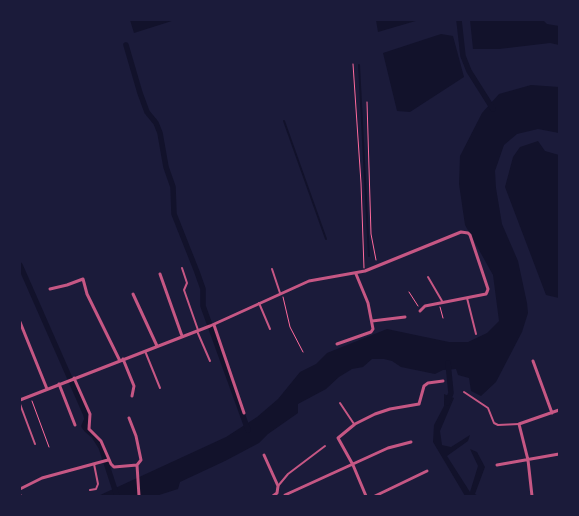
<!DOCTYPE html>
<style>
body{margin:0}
#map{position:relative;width:579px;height:516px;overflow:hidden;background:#1b1b3a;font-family:"Roboto Condensed",sans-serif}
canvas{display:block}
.frame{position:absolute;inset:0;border:21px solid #1b1b3a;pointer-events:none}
</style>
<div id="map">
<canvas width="579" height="516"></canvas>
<div class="frame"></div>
</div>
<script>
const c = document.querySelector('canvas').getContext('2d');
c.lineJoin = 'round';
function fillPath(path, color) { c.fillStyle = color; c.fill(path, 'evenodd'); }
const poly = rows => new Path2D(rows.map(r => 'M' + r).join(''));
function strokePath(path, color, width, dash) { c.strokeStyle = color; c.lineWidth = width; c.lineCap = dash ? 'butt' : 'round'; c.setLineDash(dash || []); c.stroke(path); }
fillPath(poly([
 [130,20,175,20,134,33],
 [376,20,419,20,378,32],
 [470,20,543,20,547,24,559,26,559,45,550,43,499,49,473,49],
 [441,34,453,36,464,77,410,112,397,111,383,53],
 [531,85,559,87,559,133,538,129,517,134,504,145,495,171,496,188,502,224,518,261,527,303,528,313,522,332,496,382,481,396,471,391,469,378,458,375,456,369,443,370,435,374,401,367,392,361,384,359,372,359,363,367,352,369,339,377,326,389,298,404,298,413,268,434,259,443,225,461,180,482,178,489,156,496,98,496,226,437,257,417,278,399,300,372,316,364,327,353,387,329,449,342,468,342,487,333,499,321,493,275,465,225,459,184,460,156,482,113,499,94],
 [538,141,545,151,559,155,559,298,546,295,505,187,513,157,520,147],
 [444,394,454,398,440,431,442,445,451,447,470,435,468,441,447,456,470,492,478,466,470,449,477,452,485,467,475,494,478,496,465,496,433,442,434,425,444,406]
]), '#12122b');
strokePath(poly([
 [359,65,369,256],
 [284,121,326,239]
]), '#12122b', 2);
strokePath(poly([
 [459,20,463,56,469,71,493,109],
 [126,45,140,93,147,112,156,123,160,133,166,167,173,187,174,214,197,272,203,289,203,306,248,430],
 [20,265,86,415,87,419,84,426,87,430,94,436,101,447,117,496],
 [447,403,451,393,448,363]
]), '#12122b', 5.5);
strokePath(poly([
 [353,64,361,183,364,268],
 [367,102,371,234,376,260],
 [409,292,418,306],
 [283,297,290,327,303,352],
 [440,307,443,318],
 [32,401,49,447]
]), '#ff6b9d', 1);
strokePath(poly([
 [182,268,187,283,184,290,198,330],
 [272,269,280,293],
 [428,277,442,301],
 [467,298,476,334],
 [259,303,270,329],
 [197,331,210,361],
 [145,351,160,388],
 [464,392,488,408,494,423,498,425,519,424],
 [340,403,354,424],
 [20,404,35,444],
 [278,486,288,474,325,446],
 [90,490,96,489,98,484,94,464],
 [20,494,21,496]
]), '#c65784', 2);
strokePath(poly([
 [160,274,182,336],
 [50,289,67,285,83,279,87,294,120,361],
 [133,294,157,346],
 [372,321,405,317],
 [20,322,47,389],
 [214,325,244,413],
 [337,344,371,332,373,329,368,303,356,274],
 [123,359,134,386,132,396],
 [533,361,552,413],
 [74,378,90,414,89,429,101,441,111,464,114,467,137,465],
 [59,384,75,425],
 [20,400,210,326,309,281,365,271,461,232,468,233,470,235,488,289,487,292,486,294,425,306,420,311],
 [129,418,136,436,141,460,137,465,139,496],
 [264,455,278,486,277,493,273,496],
 [497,465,559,454],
 [20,489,42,478,108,460],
 [285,495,388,448,411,442],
 [366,496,353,465,338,438,355,424,375,414,390,409,419,404,424,386,428,383,443,381],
 [375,496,427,471],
 [532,496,528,460,519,424,559,410]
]), '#c65784', 3);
</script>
